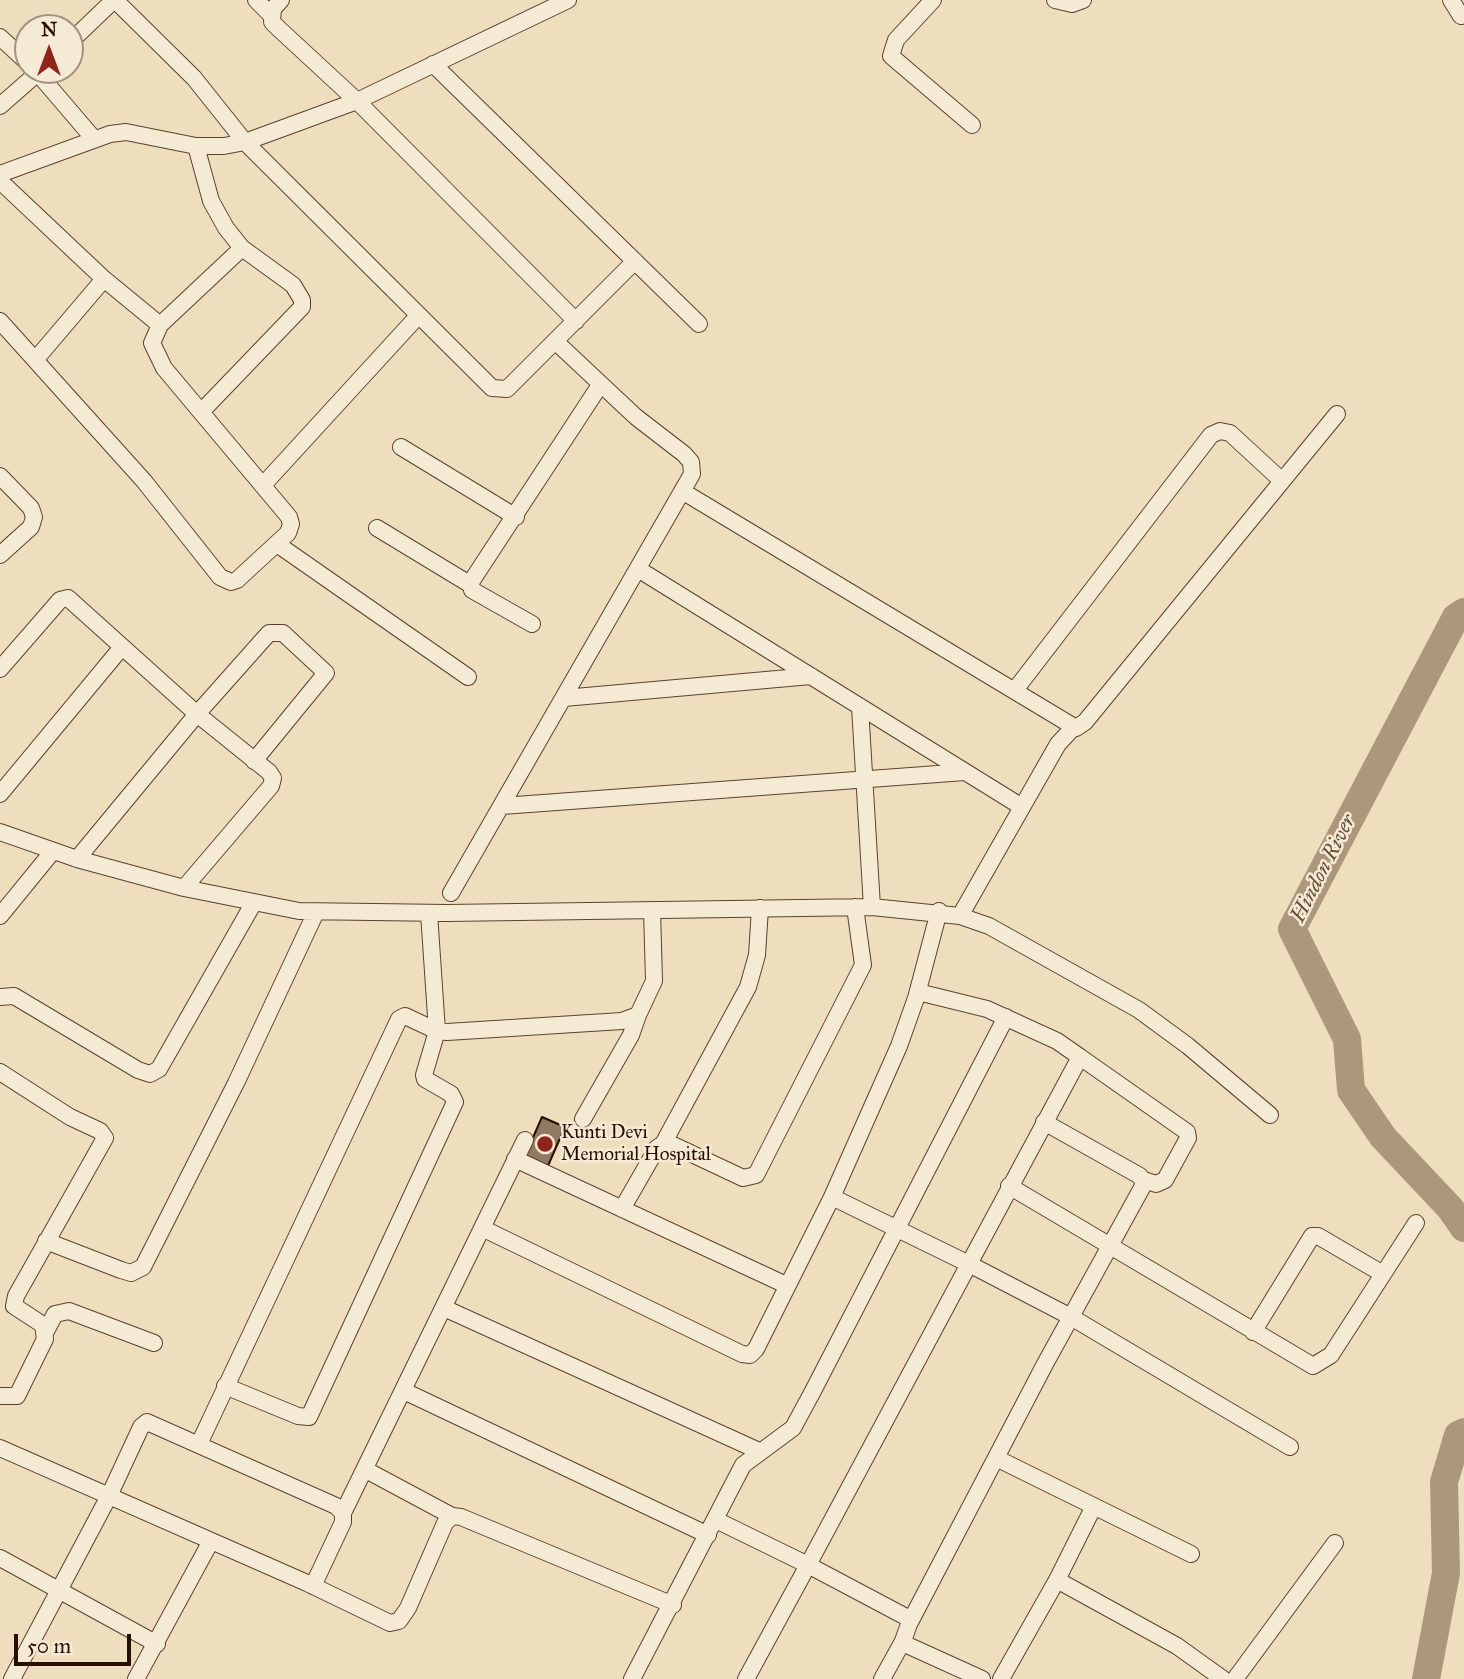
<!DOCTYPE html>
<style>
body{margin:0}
#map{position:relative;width:1464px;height:1679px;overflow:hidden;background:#efdebd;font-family:"IM FELL Great Primer",serif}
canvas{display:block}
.north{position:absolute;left:14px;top:14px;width:70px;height:70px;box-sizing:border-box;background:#f5ead4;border:2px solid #a3927f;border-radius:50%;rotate:0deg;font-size:19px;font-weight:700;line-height:28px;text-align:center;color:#290e00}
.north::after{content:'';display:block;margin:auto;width:24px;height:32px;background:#8f2418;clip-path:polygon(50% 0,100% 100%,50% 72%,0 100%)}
.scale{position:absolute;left:14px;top:1634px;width:117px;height:32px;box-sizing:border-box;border:4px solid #290e00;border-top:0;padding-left:9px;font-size:21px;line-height:24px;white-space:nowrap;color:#290e00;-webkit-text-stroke:5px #f5ead4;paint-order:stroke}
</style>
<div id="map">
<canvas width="1464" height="1679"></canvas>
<div class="north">N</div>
<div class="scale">50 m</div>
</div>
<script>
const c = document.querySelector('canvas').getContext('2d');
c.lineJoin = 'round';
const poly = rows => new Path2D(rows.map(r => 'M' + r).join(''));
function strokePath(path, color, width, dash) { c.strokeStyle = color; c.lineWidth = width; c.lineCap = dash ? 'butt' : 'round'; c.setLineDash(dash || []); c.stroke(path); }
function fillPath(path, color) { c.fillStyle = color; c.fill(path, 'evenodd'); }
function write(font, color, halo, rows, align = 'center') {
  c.font = font + ' "IM FELL Great Primer",serif'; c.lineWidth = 5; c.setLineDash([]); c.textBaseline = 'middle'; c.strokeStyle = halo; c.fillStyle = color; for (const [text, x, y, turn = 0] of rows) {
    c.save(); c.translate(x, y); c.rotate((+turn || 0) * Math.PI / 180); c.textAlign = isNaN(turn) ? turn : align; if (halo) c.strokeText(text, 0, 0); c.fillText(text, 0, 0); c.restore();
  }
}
strokePath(poly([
 [1464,612,1456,617,1292,929,1347,1039,1351,1090,1383,1137,1450,1208,1464,1228],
 [1426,1679,1446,1573,1444,1482,1458,1435,1464,1432]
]), '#ac977d', 28);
const building = poly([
 [542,1117,565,1127,547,1168,524,1158,542,1117]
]);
fillPath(building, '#907a62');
strokePath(building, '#290e00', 2);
const minor = poly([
 [115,0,194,78,245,142,492,388,507,389,635,261],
 [256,0,272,16],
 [281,0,273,9,272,22,278,28,357,101,576,321],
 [933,0,896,40,891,56,972,125],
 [1055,0,1072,4,1083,0],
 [1451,0,1461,16],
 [0,37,28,63],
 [70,42,114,0],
 [433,64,699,324],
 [35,70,94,139],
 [0,106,41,70],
 [196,146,211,201,226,228,242,248,293,285,302,300,302,307,202,411],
 [0,174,110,134,126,132,196,146,224,146,245,142,357,101,568,0],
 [0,181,104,279,160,325],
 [0,321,144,481,220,577,231,582,237,580,288,533,291,524,289,517,164,368,152,343,160,325,242,248],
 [36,359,104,279],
 [401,447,516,517],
 [0,476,31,508,34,517,31,527,0,555],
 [264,484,418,316],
 [682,491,1076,728,1085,722,1337,414],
 [377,528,471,585],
 [277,544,468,677],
 [638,569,1022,807],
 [532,624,472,590,471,582,600,385],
 [0,669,60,600,68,598,197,714,269,772,273,778,271,786,184,888],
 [1015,690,1211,435,1220,431,1230,433,1281,480],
 [564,698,811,676],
 [860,707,872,907],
 [0,794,122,647],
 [502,806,965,772],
 [0,832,77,859,184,888,299,911,447,913,872,907,960,916,989,926,1139,1010,1188,1046,1270,1115],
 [77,859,197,714,269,633,283,633,326,673,254,761],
 [451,893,692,474,691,462,684,454,636,417,556,342],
 [939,911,916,998,899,1046,832,1197,969,1264,808,1565,908,1618,909,1624,903,1641,907,1645,982,1679],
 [0,916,53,851],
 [960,916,1058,744,1073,728],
 [918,992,987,1009,1057,1041,1080,1057],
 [0,997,14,996,138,1070,150,1074,159,1069,253,904],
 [0,1072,70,1117,100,1131,105,1138,16,1296,14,1306,43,1325,45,1339,17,1396,0,1396],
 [583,1119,631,1035,638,1015],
 [663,1144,748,987,757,955,760,908],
 [515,1159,786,1285],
 [1144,1180,1156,1184,1165,1180,1188,1138,1187,1132,1080,1057,969,1264,1071,1317,1290,1447],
 [1009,1186,1313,1366,1331,1355,1416,1223],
 [622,1209,657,1148,663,1144,673,1145,743,1178,756,1175,863,965,855,907],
 [482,1228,742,1354,750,1355,756,1349,832,1197],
 [46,1241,121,1270,131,1273,143,1267,236,1083,316,912],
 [444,1308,759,1451],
 [1253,1332,1312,1236,1318,1236,1383,1274],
 [45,1333,55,1314,69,1311,154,1343],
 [225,1386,298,1416,309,1417,455,1102,451,1094,425,1079,424,1075,437,1031,429,913],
 [404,1391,708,1535],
 [199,1444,399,1019,405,1016,437,1031,447,1032,622,1021,638,1015,654,981,652,910],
 [0,1448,307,1583,390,1623,399,1621,408,1608,445,1523,452,1516,461,1517,673,1605],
 [996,1458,1191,1554],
 [366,1470,452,1516],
 [343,1513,525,1140],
 [716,1520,808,1565,746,1679],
 [0,1558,157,1644],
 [1057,1580,1094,1506],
 [909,1624,1045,1364,1144,1184,1140,1176,1044,1122],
 [12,1679,109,1496,141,1427,147,1422,336,1506,343,1513,343,1522,313,1586],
 [136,1679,211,1541],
 [632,1679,743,1465,793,1428,813,1391,1006,1017],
 [882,1679,903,1641],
 [1001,1679,1057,1580,1177,1646,1223,1679],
 [1235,1679,1335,1543]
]);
strokePath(minor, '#5a422f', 18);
strokePath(minor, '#f5ead4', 16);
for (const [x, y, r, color] of [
 [545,1144,9,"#8f2418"]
]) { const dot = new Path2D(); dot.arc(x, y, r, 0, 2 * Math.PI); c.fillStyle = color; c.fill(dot); strokePath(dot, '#f5ead4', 2.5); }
write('19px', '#290e00', '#f5ead4', [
 ["Kunti Devi",561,1133],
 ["Memorial Hospital",561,1155]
], 'left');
write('italic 21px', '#644c38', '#f5ead4', [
 ["Hindon River",1324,869,-63]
]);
</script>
